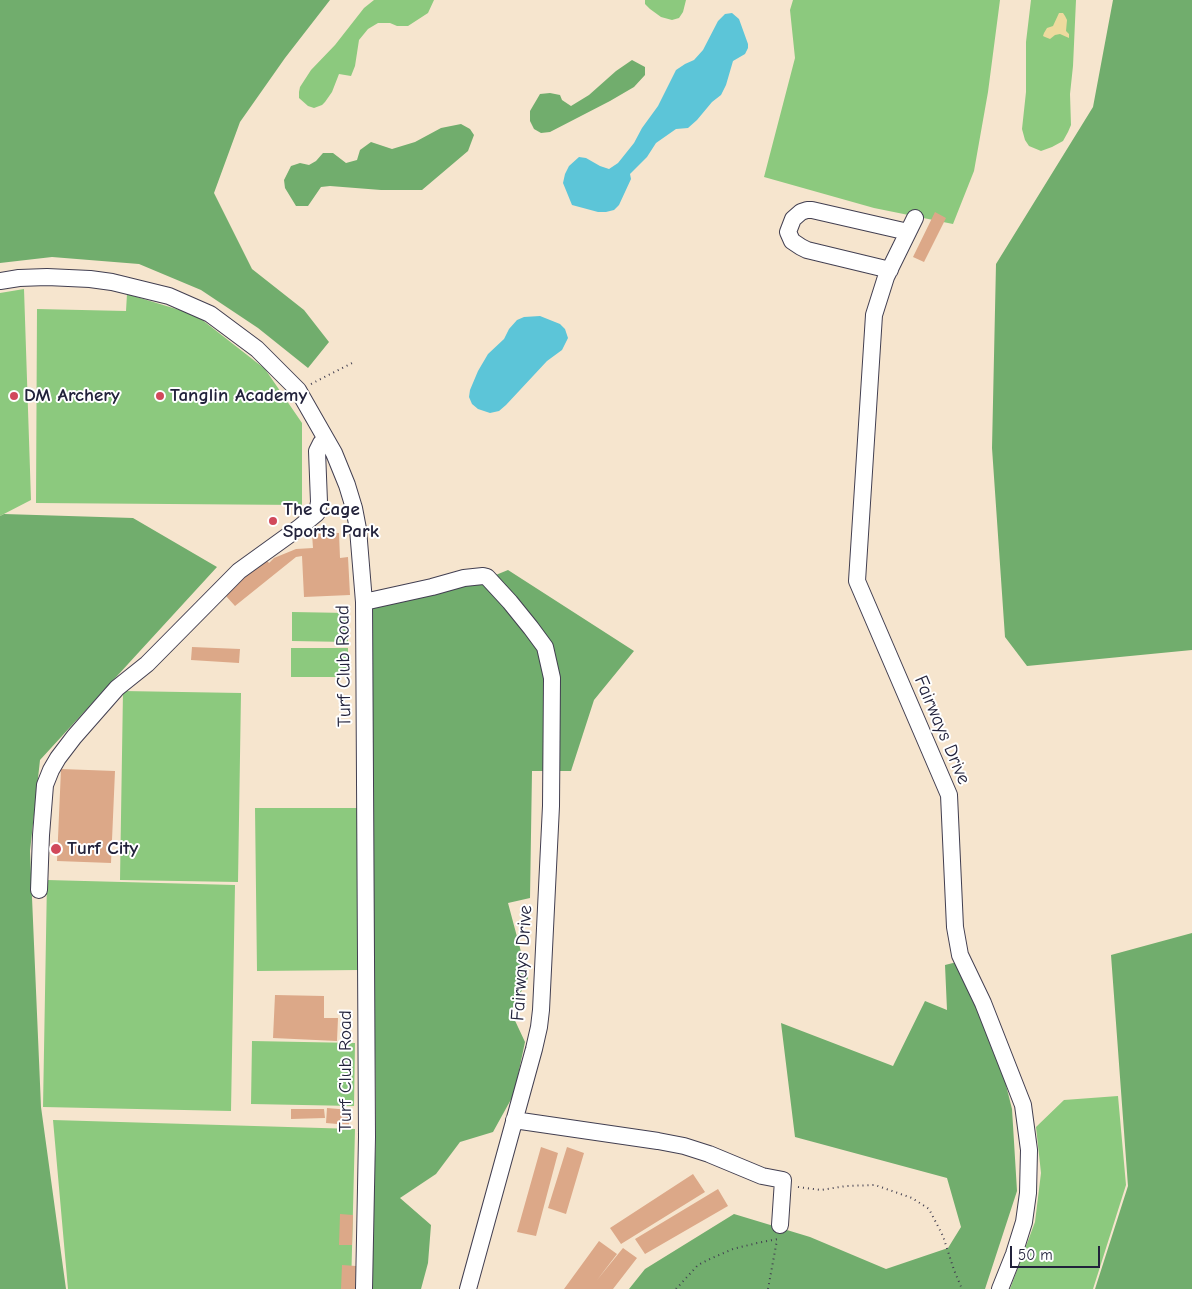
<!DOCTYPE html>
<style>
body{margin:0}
#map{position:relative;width:1192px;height:1289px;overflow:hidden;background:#f6e5ce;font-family:"Comic Neue",sans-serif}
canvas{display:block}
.scale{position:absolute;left:1010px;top:1246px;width:90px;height:22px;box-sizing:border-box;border:2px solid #22223b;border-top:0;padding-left:6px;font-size:15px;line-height:18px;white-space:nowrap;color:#22223b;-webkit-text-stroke:4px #fff;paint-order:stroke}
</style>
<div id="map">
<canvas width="1192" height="1289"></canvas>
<div class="scale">50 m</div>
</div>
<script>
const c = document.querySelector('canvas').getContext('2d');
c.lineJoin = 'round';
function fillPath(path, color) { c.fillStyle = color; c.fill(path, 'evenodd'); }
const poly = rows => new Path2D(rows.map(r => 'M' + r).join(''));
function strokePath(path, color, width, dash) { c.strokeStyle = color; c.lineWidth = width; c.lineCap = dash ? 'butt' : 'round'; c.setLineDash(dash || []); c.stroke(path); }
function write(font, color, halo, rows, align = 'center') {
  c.font = font + ' "Comic Neue",sans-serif'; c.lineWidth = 4; c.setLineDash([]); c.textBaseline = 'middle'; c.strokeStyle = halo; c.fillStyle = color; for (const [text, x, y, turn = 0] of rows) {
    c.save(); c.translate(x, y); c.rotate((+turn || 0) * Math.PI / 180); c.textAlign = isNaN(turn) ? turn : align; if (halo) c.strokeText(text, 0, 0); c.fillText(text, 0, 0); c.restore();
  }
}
fillPath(poly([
 [374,0,434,0,428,13,408,26,397,26,390,23,378,23,368,29,359,40,355,66,351,76,339,74,332,92,325,102,322,105,314,108,308,106,299,98,299,92,300,87,311,70,335,45,364,8],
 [645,0,686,0,683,12,679,18,672,20,661,17,650,9,645,4],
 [793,0,1000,0,988,92,974,171,953,224,874,208,764,177,795,58,790,10],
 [1031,0,1076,0,1073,66,1070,94,1071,125,1068,132,1063,141,1052,147,1041,151,1029,146,1025,140,1022,129,1026,92,1026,42],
 [24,289,31,500,0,516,0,293],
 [127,294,196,315,265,369,302,423,302,505,36,503,37,309,126,311],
 [292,612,348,613,348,642,292,641],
 [291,648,348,648,348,677,291,677],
 [123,691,241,693,238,882,120,880],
 [255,808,358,808,359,970,257,971],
 [47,880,235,885,231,1111,43,1107],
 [252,1041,355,1043,354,1106,251,1104],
 [1118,1096,1126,1185,1093,1289,1010,1289,1035,1222,1041,1173,1036,1127,1064,1100],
 [53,1120,355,1129,351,1289,68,1289]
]), '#8cc97e');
fillPath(poly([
 [0,0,330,0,285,58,240,122,214,193,252,269,304,310,329,342,308,368,258,328,201,290,139,264,52,257,0,263],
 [1113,0,1192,0,1192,650,1027,666,1005,637,992,448,996,264,1093,107],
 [632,60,645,67,645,75,634,87,610,101,550,132,541,133,534,129,530,121,530,111,540,94,550,93,560,95,562,100,571,106,589,95,616,71],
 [461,124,470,129,474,135,468,151,422,190,381,190,330,186,321,187,308,206,296,206,285,188,284,180,291,166,300,163,309,165,316,161,323,153,333,153,346,163,357,160,360,150,371,142,392,149,415,142,441,128],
 [4,514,133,518,217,567,40,760,30,851,41,1107,66,1289,0,1289,0,516],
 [508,570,634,651,594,700,571,771,532,771,530,898,508,903,528,978,511,1012,525,1042,514,1094,493,1132,460,1142,436,1174,400,1198,431,1225,428,1263,421,1289,370,1289,376,1133,370,607,481,581],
 [1192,933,1192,1289,1095,1289,1128,1186,1111,955],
 [957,962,1002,1069,1012,1109,1017,1191,985,1289,629,1289,645,1269,734,1214,810,1237,886,1269,948,1248,961,1227,947,1178,795,1137,781,1023,893,1066,925,1001,947,1010,945,965]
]), '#71ad6d');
fillPath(poly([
 [1059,13,1063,13,1065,16,1067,20,1066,31,1069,34,1069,38,1060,34,1055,35,1050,39,1045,37,1043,36,1044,33,1047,28,1053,26]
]), '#eeda9e');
fillPath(poly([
 [732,13,739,19,748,44,748,48,745,54,733,61,726,85,721,95,712,102,697,120,688,128,676,129,656,143,647,157,630,174,631,179,619,205,614,210,606,212,598,212,572,205,563,183,565,174,569,166,579,157,586,158,600,166,609,169,618,163,634,143,642,128,658,106,676,70,685,64,694,60,703,50,718,21,725,14],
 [540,316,560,324,565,329,568,338,562,350,547,361,506,405,499,411,490,413,478,409,472,404,469,397,470,390,478,371,488,354,504,339,509,329,517,320,524,317]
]), '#5cc5d8');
fillPath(poly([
 [935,212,946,218,924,262,913,257],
 [339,533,340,558,348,557,350,595,304,597,302,556,296,557,235,606,226,596,264,557,269,563,274,558,296,549,313,548,312,534],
 [192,647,240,649,239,663,191,660],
 [61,769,115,771,111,863,57,861],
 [275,995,324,996,324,1018,338,1018,337,1041,273,1038],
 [327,1108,350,1110,349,1125,326,1123],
 [291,1109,324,1109,325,1118,291,1119],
 [541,1147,558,1153,536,1236,517,1232],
 [567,1147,584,1153,566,1214,548,1208],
 [693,1174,705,1192,621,1244,610,1228],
 [718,1189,728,1206,645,1254,635,1239],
 [340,1214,353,1215,352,1245,339,1245],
 [599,1241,617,1254,597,1280,623,1248,637,1258,613,1289,564,1289],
 [342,1265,356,1266,355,1289,341,1289]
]), '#dca888');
const minor = poly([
 [915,218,886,277,874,315,857,581,949,795,955,927,960,955,983,1003,1023,1105,1029,1150,1028,1193,1024,1222,1014,1254,1000,1289],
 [890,270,807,250,801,247,792,241,788,232,793,219,801,212,807,210,812,210,908,232],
 [0,281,19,278,47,277,90,279,112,282,169,296,210,314,257,349,298,390,334,453,347,485,354,508,358,529,364,602,367,1137,364,1289],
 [364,602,432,587,464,578,483,576,487,577,510,602,531,628,545,647,552,678,551,806,541,1010,539,1027,534,1049,468,1289],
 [39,890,41,835,45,785,51,770,58,758,74,737,117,688,147,664,239,571,300,527,317,513,319,502,317,451,321,443,326,440],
 [514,1120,658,1141,684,1146,709,1154,762,1176,783,1180,780,1225]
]);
strokePath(minor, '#423f51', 18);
strokePath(poly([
 [311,384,354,362],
 [798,1187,821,1190,846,1186,875,1185,912,1198,929,1209,943,1236,954,1270,962,1289],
 [676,1289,698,1265,712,1258,733,1249,757,1243,778,1239],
 [768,1289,777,1240]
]), '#423f51', 2, [1, 4]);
strokePath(minor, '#fff', 16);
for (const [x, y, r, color] of [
 [14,396,5,"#d1495b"],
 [160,396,5,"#d1495b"],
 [273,521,5,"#d1495b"],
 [56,849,6,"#d1495b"]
]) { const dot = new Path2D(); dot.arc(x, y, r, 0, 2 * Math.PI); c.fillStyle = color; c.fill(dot); strokePath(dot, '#fff', 2); }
write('bold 19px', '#22223b', '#fff', [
 ["DM Archery",24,396],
 ["Tanglin Academy",170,396],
 ["The Cage",283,510],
 ["Sports Park",283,532],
 ["Turf City",67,849]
], 'left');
write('19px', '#22223b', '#fff', [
 ["Turf Club Road",344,666,-91],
 ["Fairways Drive",942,730,67],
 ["Fairways Drive",522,963,-86],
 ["Turf Club Road",346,1071,-90]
]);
</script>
